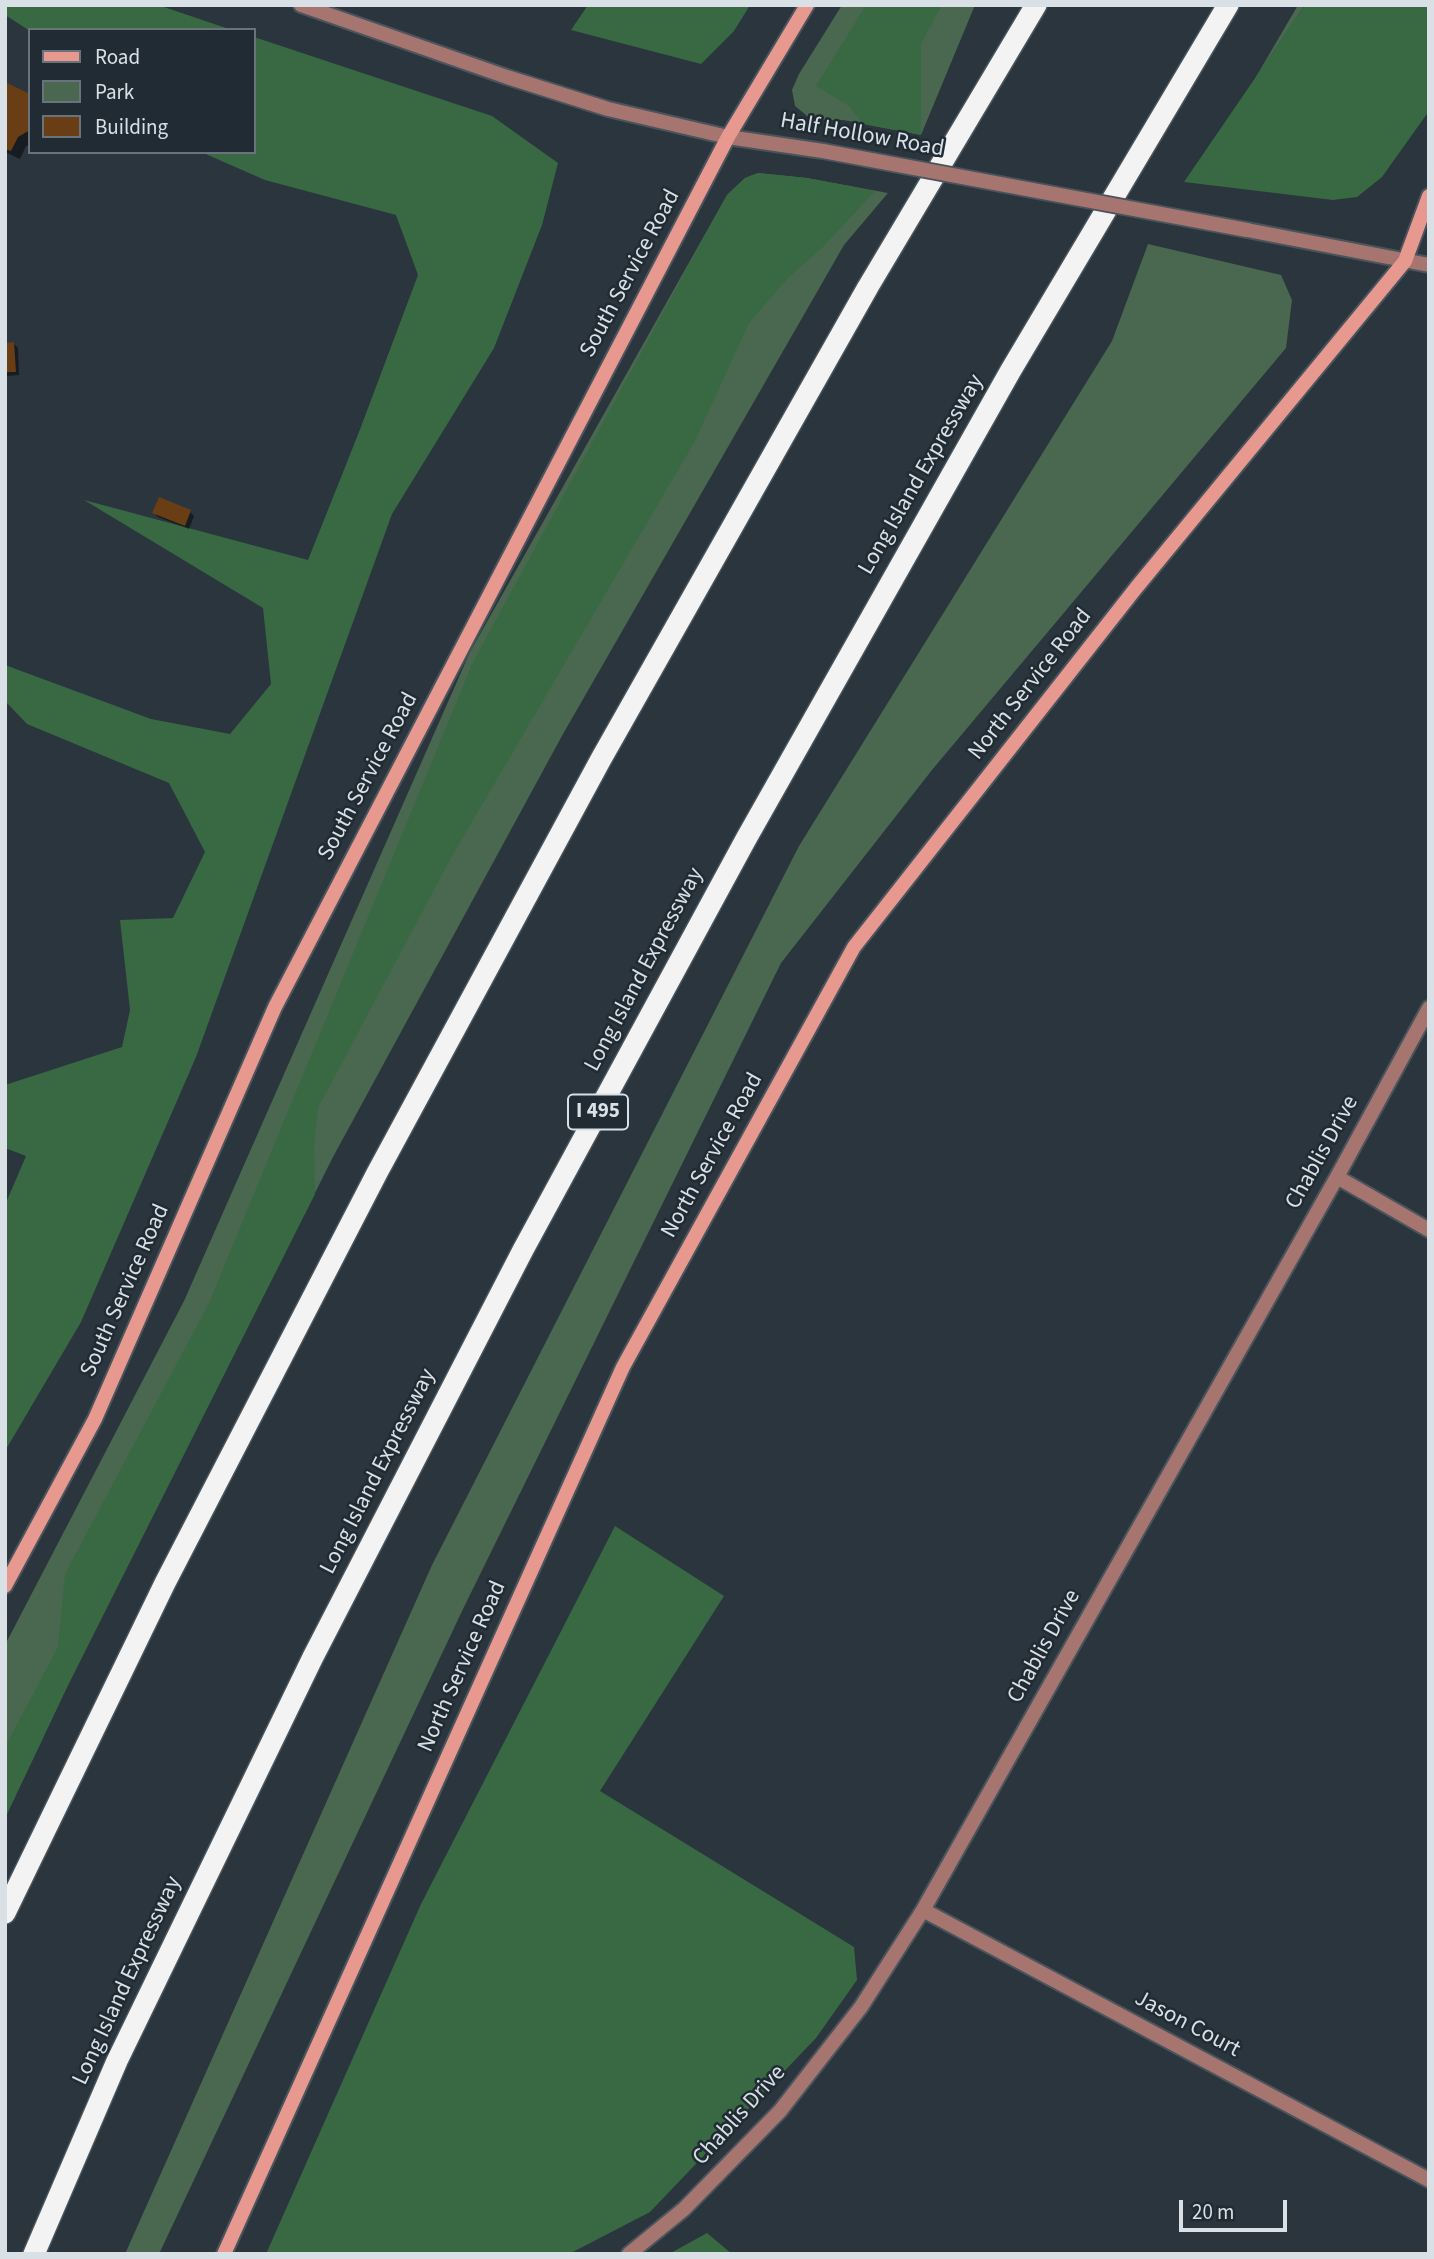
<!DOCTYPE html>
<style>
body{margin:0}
#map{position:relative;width:1434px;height:2259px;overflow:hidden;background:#2a353e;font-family:"Source Sans 3",sans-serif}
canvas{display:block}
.frame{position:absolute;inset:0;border:7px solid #d9e0e6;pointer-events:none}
.legend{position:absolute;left:28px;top:28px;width:228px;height:126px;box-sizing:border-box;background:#202b34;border:2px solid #6a737b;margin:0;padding:9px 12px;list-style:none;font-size:21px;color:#d9e0e6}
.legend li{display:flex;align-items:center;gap:14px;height:35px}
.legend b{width:35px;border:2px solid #6a737b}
.scale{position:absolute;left:1179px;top:2200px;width:108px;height:32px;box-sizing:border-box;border:4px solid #d9e0e6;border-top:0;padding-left:9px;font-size:21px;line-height:24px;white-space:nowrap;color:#d9e0e6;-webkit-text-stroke:5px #202b34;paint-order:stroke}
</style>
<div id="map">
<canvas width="1434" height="2259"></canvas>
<div class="frame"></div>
<ul class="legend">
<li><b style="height:9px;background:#e8998f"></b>Road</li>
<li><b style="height:19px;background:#4a674f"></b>Park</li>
<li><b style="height:19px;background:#693e15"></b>Building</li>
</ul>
<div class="scale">20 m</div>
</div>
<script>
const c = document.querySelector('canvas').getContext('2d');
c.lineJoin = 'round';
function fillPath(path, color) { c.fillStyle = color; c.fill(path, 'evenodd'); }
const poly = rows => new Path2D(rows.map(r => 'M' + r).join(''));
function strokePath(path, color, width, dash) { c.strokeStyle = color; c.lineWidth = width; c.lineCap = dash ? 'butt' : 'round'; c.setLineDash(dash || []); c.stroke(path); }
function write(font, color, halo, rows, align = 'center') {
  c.font = font + ' "Source Sans 3",sans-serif'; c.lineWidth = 5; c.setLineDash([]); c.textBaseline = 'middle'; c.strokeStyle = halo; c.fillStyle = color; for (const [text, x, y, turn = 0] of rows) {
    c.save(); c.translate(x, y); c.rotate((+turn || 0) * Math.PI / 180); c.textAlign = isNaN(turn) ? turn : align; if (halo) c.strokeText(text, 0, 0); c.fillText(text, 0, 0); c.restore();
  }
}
fillPath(poly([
 [842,5,975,5,921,135,843,120,812,120,795,106,792,90,799,74],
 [1298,5,1305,5,1253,82],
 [758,173,807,178,888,193,844,245,563,734,333,1157,68,1685,5,1818,5,1645,184,1301,470,652,727,195,745,178],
 [1148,244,1281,275,1292,300,1286,348,932,770,781,963,463,1609,159,2254,125,2254,432,1565,799,846,1112,341]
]), '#4a674f');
fillPath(poly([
 [5,5,158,5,232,30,30,31,5,15],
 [588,5,750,5,734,31,701,64,571,30],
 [866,5,942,5,921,44,921,135,863,124,849,106,816,86],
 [1305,5,1429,5,1429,111,1382,177,1357,197,1333,200,1184,182],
 [254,37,492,116,558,163,542,225,494,348,392,514,196,1057,81,1322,5,1451,5,1205,26,1156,5,1148,5,1085,122,1047,130,1010,120,920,173,918,205,852,169,783,27,724,5,701,5,665,151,719,230,734,271,684,263,608,84,500,308,560,359,432,418,275,396,215,265,180,201,152,254,152],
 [758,173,807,178,875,191,823,247,788,278,749,323,695,441,452,856,318,1108,314,1147,315,1194,68,1685,5,1818,5,1747,58,1647,65,1574,209,1303,473,662,727,195,745,178],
 [615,1526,724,1596,600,1791,854,1947,857,1980,816,2038,650,2212,569,2254,266,2254,421,1904],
 [707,2233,732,2254,669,2254]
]), '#386943');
fillPath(poly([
 [5,84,30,96,30,145,26,146,20,159,5,152],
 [5,344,14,344,18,348,19,375,5,376],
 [190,512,194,516,189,529,158,517,154,513]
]), '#0007');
fillPath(poly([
 [5,82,30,94,30,130,18,137,11,151,5,149],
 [14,342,16,372,5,372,5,343],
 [159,497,191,510,185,526,152,513]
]), '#693e15');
const minor = poly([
 [1337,1177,1429,1230],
 [923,1910,1429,2180],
 [629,2254,684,2209,780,2111,861,2007,923,1910,1337,1177,1429,1008]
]);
const tertiary = poly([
 [301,5,507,77,608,109,728,137,823,151],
 [1247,230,1429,265]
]);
const secondary = poly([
 [5,1586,95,1419,275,1007,728,137,807,5],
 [224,2254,623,1367,854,947,1136,588,1405,261,1429,196]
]);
const motorway = poly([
 [5,1913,165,1583,377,1173,601,759,868,287,1036,5],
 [34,2254,117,2061,313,1657,523,1250,746,839,1011,370,1228,5]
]);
strokePath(minor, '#4a545c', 18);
strokePath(tertiary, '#4a545c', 18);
strokePath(secondary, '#4a545c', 18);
strokePath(motorway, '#4a545c', 24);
strokePath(minor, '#a7756f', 14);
strokePath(tertiary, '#a7756f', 14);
strokePath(secondary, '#e8998f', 14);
strokePath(motorway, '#f3f3f3', 21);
const tertiaryBridge = poly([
 [823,151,1247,230]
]);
strokePath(tertiaryBridge, '#4a545c', 18, []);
strokePath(tertiaryBridge, '#a7756f', 14);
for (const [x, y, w] of [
 [598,1112,60]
]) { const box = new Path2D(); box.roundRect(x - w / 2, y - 17.5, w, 35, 5); c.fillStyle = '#202b34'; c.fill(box); strokePath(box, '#d9e0e6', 2); }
write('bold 21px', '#d9e0e6', null, [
 ["I 495",598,1112]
]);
write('23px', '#d9e0e6', '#202b34', [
 ["Half Hollow Road",862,136,10],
 ["South Service Road",631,274,-62],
 ["Long Island Expressway",922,475,-60],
 ["North Service Road",1031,685,-52],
 ["South Service Road",369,777,-62],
 ["Long Island Expressway",645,970,-62],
 ["Chablis Drive",1323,1153,-61],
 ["North Service Road",713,1156,-61],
 ["South Service Road",126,1291,-66],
 ["Long Island Expressway",379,1472,-63],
 ["Chablis Drive",1045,1647,-61],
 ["North Service Road",463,1667,-66],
 ["Long Island Expressway",128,1981,-65],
 ["Jason Court",1187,2025,28],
 ["Chablis Drive",740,2116,-48]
]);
</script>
